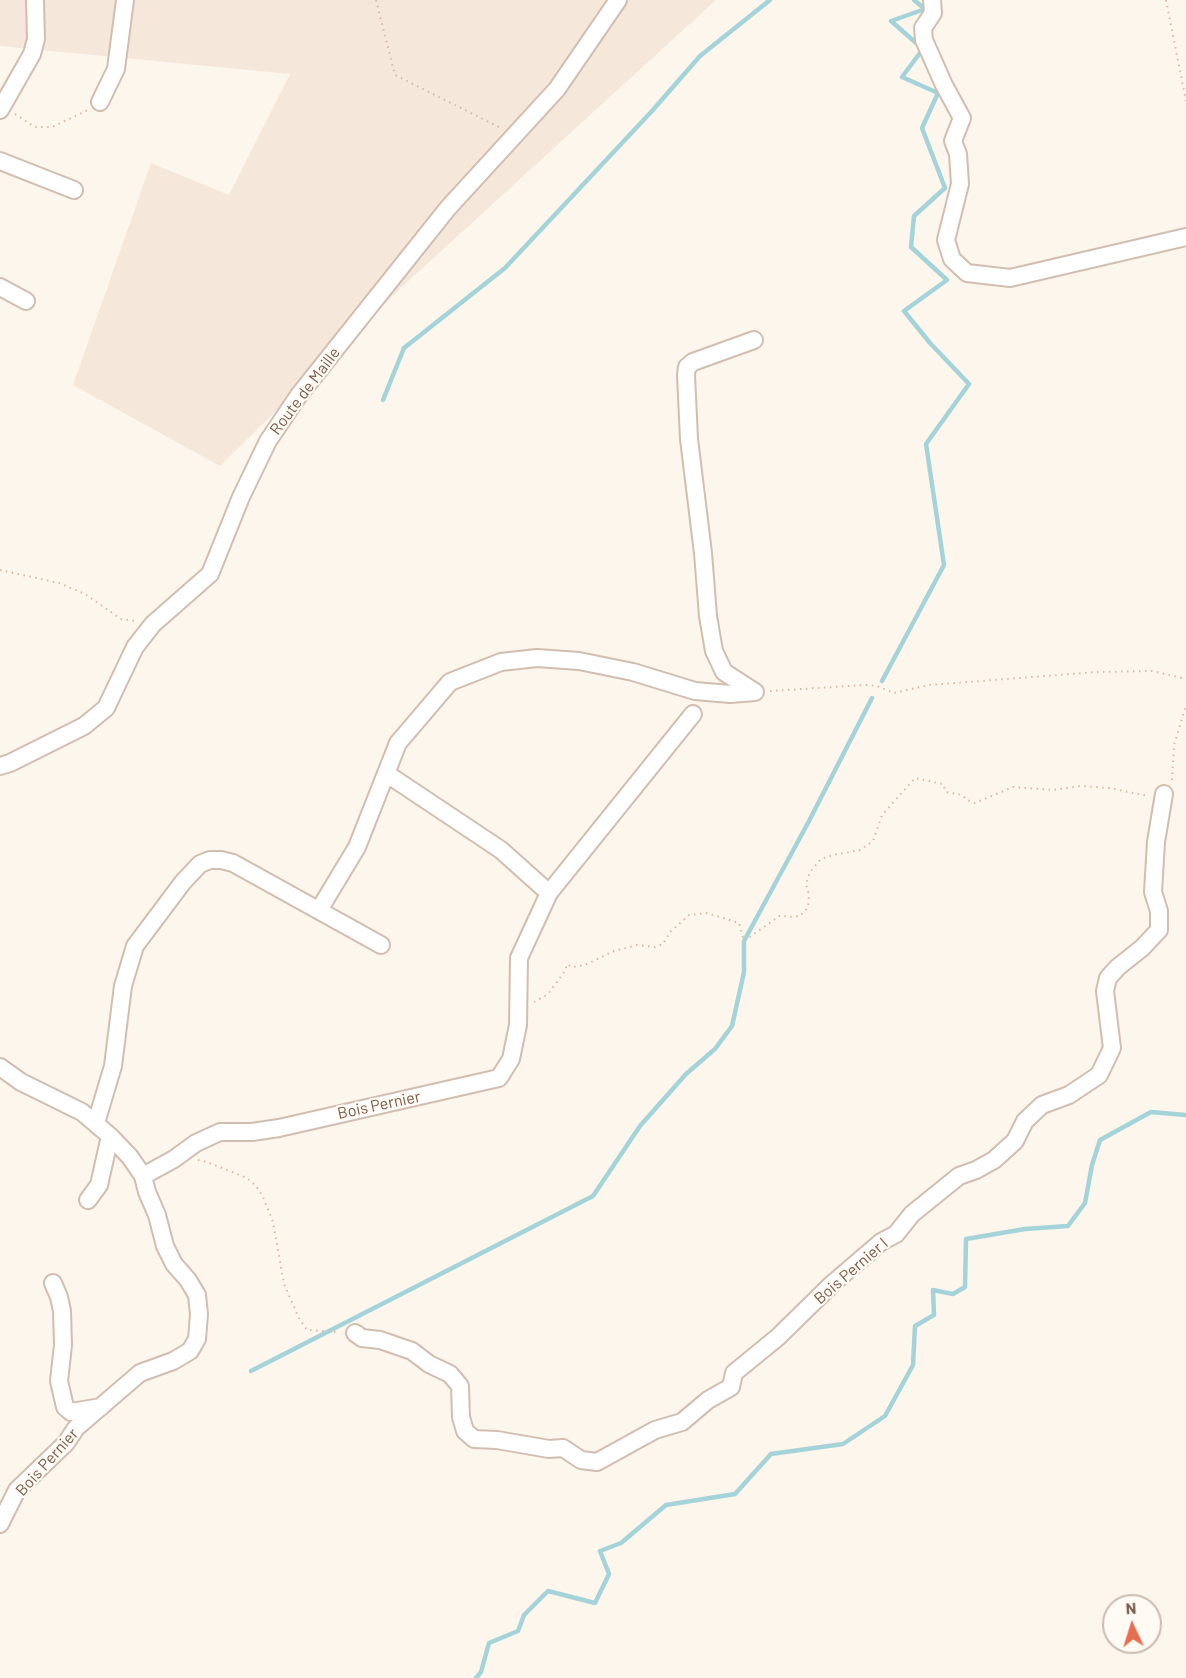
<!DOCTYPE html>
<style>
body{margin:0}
#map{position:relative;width:1186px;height:1678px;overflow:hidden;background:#fdf6ec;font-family:Barlow,sans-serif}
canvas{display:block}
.north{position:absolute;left:1102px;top:1594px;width:60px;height:60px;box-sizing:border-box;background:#fffaf3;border:2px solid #cabbb1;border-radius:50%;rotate:356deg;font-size:16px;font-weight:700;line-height:24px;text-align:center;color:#7a5c4d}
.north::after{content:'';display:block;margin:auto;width:21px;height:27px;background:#e76f51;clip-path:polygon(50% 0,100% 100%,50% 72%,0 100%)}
</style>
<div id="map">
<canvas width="1186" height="1678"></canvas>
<div class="north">N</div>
</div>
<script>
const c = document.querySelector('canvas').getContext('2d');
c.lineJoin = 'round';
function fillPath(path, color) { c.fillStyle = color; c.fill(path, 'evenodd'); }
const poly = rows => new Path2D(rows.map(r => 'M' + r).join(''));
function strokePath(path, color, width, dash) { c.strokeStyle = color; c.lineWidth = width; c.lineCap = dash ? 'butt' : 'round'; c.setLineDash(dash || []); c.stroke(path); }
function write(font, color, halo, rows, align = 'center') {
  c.font = font + ' Barlow,sans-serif'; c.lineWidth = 4.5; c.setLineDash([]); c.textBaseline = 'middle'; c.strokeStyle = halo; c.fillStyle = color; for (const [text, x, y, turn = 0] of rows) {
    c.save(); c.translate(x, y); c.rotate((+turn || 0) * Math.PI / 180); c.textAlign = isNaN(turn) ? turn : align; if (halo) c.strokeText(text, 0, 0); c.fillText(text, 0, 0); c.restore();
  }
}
fillPath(poly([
 [0,0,716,0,404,285,220,466,73,385,151,163,229,195,290,74,0,46]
]), '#f5e8da');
strokePath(poly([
 [383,400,404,348,505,268,652,111,700,56,770,0],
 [882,681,944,565,926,444,969,384,930,343,904,311,947,280,911,247,914,216,945,188,922,128,938,93,902,77,923,49,891,21,925,9,914,0],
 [251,1371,593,1196,640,1126,686,1074,715,1049,732,1026,744,972,744,941,809,821,872,698],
 [476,1678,481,1672,489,1643,518,1631,524,1615,548,1591,595,1603,609,1574,600,1551,621,1543,666,1505,735,1494,771,1454,843,1444,885,1416,913,1365,915,1326,934,1315,933,1290,953,1294,965,1287,966,1239,1025,1229,1068,1226,1085,1203,1092,1165,1100,1140,1151,1112,1186,1115]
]), '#a5d3da', 4.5);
const minor = poly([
 [932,0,933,13,923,28,924,40,944,85,962,118,953,141,958,154,960,184,946,240,952,259,967,273,1010,278,1186,237],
 [100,102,116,69,125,0],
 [0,110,32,54,36,39,35,0],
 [0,161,74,190],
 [0,287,26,301],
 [0,766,10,763,84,726,106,708,135,647,153,624,210,574,241,497,268,441,299,395,448,208,557,89,618,0],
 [387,774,501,850,549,893],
 [319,910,357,847,398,743,450,682,501,662,537,658,579,661,633,672,695,691,730,694,755,692,724,672,714,651,708,616,703,553,689,439,686,375,687,367,693,362,754,340],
 [0,1067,21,1082,82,1112,110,1136,130,1157,143,1176,147,1192,157,1215,165,1246,174,1264,188,1280,197,1295,199,1314,197,1339,190,1351,173,1361,140,1373,76,1428,66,1443,17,1490,0,1524],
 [96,1123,113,1066,123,986,135,946,183,882,200,864,210,860,221,860,233,863,381,945],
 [143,1176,174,1159,196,1143,220,1132,252,1132,279,1128,499,1078,511,1059,518,1025,519,958,549,893,693,714],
 [88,1200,99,1185,110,1136],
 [53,1283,59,1297,62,1311,63,1345,59,1381,65,1407,71,1412,101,1407],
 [355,1333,362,1338,380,1340,412,1351,429,1364,450,1374,460,1386,461,1417,465,1431,474,1439,497,1440,549,1449,563,1448,581,1460,597,1462,655,1430,682,1422,708,1400,731,1387,734,1373,778,1337,832,1284,881,1242,896,1234,912,1214,959,1176,976,1170,994,1160,1015,1141,1025,1121,1042,1105,1069,1095,1099,1075,1112,1048,1105,991,1108,978,1118,967,1142,948,1159,930,1159,911,1153,892,1156,842,1164,794]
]);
strokePath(minor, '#d1beb0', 20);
strokePath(poly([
 [376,0,395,75,501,128],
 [1166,0,1186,101],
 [15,114,35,127,52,127,88,110],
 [0,570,59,583,85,594,121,619,135,621],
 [770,691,865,685,877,686,894,693,929,685,1097,672,1153,671,1186,679],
 [1172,780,1174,745,1186,705],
 [534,1002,548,994,565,971,567,964,572,967,585,965,614,951,637,945,655,947,663,944,670,932,689,915,707,913,739,923,744,941,781,915,788,917,800,916,808,907,809,895,806,884,810,872,821,859,833,855,860,850,873,841,882,815,915,778,943,784,946,792,962,795,967,800,975,803,1013,787,1053,790,1080,786,1109,788,1148,796],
 [198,1160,207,1162,247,1178,256,1186,263,1197,273,1222,284,1284,299,1318,307,1330,340,1332]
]), '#d9b8a5', 2, [1.5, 4.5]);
strokePath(minor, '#fff', 16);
write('16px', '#7a5c4d', '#fffaf3', [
 ["Route de Maille",305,391,-53],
 ["Bois Pernier",379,1105,-12],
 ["Bois Pernier I",851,1271,-41],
 ["Bois Pernier",47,1462,-48]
]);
</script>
